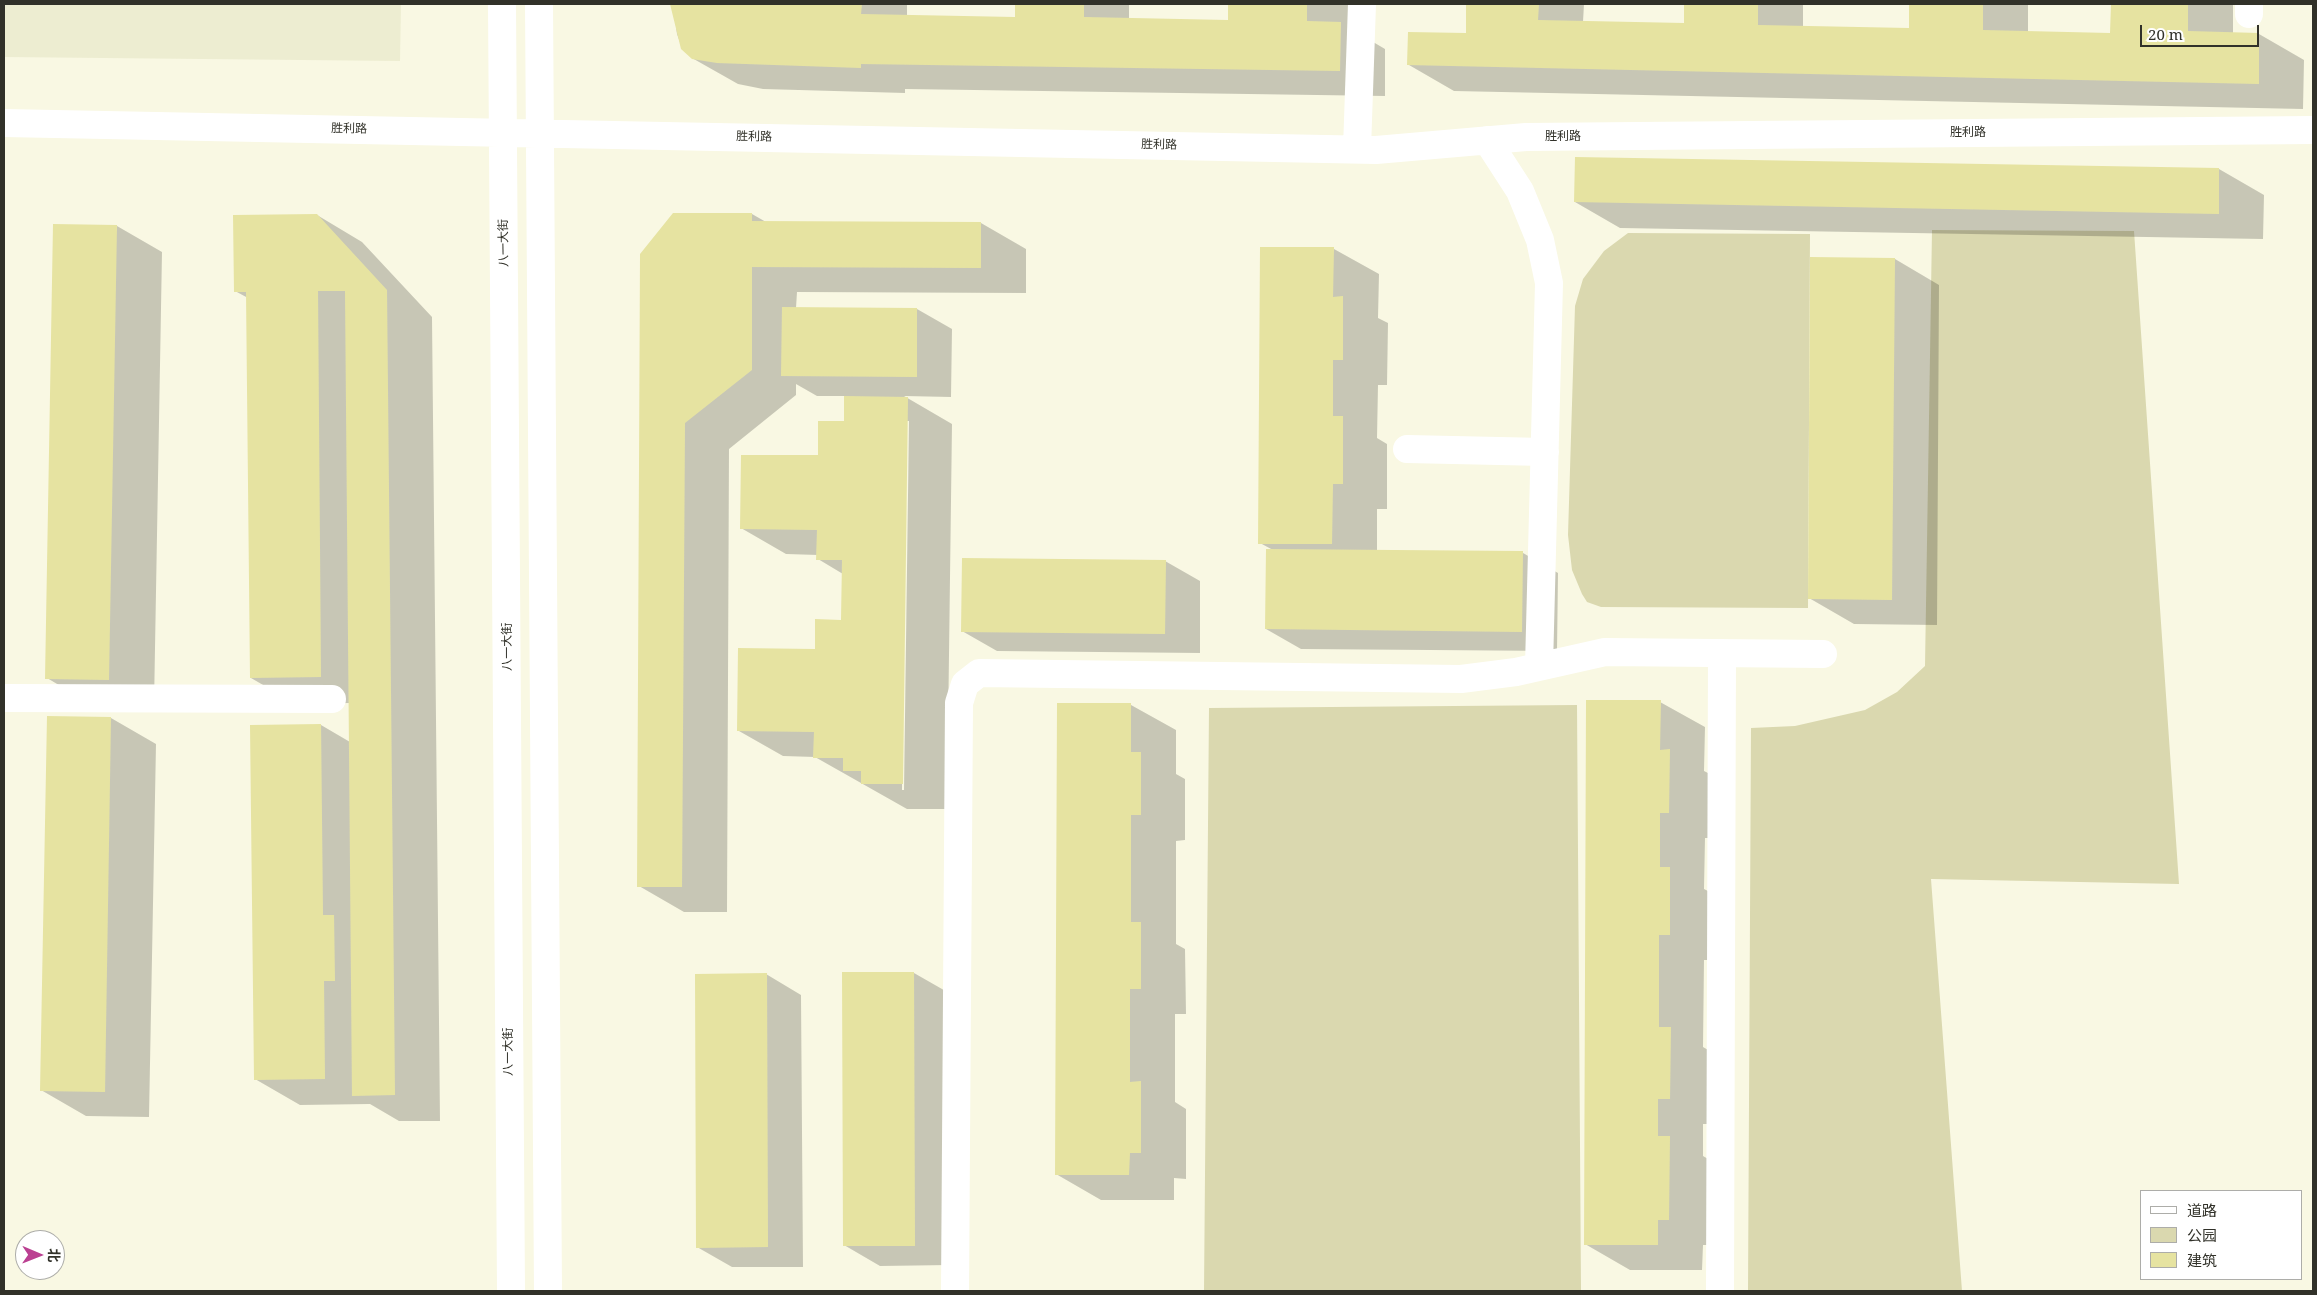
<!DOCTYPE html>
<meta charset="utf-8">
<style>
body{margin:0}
#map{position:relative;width:2317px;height:1295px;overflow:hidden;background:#f9f8e3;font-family:"Noto Serif","Noto Sans SC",serif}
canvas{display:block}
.frame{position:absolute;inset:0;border:5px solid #313129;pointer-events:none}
.legend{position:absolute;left:2140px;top:1190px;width:162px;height:90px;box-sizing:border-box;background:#fff;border:1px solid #adada9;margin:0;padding:6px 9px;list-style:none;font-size:15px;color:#313129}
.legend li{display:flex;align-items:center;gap:10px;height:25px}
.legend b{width:25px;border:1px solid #adada9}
.north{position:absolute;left:15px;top:1230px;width:50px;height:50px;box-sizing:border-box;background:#fff;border:1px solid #adada9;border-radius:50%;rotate:91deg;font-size:14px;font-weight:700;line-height:20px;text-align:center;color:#313129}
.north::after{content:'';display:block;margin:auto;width:18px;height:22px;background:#bb4092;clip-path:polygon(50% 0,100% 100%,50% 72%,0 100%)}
.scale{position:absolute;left:2140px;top:25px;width:119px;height:22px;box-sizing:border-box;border:2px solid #313129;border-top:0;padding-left:6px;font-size:15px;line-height:18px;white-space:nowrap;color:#313129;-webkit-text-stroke:4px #fff;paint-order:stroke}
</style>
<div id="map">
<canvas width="2317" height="1295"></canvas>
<div class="frame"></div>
<ul class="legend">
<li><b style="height:6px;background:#fff"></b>道路</li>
<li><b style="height:14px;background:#dad8af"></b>公园</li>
<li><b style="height:14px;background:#e6e3a1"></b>建筑</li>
</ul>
<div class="north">北</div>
<div class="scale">20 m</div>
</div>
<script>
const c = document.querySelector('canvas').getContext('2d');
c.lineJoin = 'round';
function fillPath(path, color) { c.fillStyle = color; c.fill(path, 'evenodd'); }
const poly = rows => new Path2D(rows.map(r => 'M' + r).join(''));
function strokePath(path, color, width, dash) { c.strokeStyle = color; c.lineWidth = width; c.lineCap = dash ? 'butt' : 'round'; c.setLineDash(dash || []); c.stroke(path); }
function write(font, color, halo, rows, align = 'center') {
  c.font = font + ' "Noto Serif","Noto Sans SC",serif'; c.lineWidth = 4; c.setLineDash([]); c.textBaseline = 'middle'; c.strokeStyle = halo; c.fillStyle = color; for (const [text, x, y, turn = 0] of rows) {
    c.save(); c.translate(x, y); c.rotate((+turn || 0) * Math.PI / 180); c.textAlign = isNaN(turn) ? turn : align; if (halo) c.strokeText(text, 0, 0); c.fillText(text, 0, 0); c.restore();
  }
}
fillPath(poly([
 [4,4,401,4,400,61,4,57]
]), '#ededd1');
fillPath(poly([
 [1932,230,2134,231,2179,884,1931,879,1962,1291,1748,1291,1751,728,1795,726,1865,710,1897,692,1925,666],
 [1628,233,1810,234,1808,608,1601,607,1587,602,1582,594,1572,570,1568,535,1575,306,1583,279,1604,251],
 [1577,705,1581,1291,1204,1291,1209,708]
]), '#dad8af');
fillPath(poly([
 [673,4,907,4,907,16,1016,18,1016,4,1129,4,1129,20,1229,21,1229,4,1352,4,1351,29,1385,49,1385,96,905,89,905,93,763,89,738,84,692,58,682,48,677,34],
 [1467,4,1584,4,1583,22,1685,24,1685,4,1803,4,1803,27,1910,29,1911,4,2028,4,2028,32,2111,34,2112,4,2233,4,2233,34,2259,34,2304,60,2303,109,1454,91,1409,65,1467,34],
 [1576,158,2219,169,2264,195,2263,239,1620,228,1575,202],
 [752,214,766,222,981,223,1026,249,1026,293,797,292,796,308,917,309,952,329,951,397,904,396,952,424,947,809,907,809,815,757,783,756,739,731,842,621,843,574,818,559,818,555,786,554,741,528,819,457,845,423,845,396,817,396,796,384,796,395,729,449,727,912,684,912,639,886,641,254],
 [906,421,909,421,904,790,902,790],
 [317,215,362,242,432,317,440,1121,399,1121,370,1104,300,1105,255,1079,321,725,350,742,350,703,296,704,251,678,248,298,235,291],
 [117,226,162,252,154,705,91,704,47,678],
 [1334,249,1379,274,1378,318,1388,323,1387,385,1378,385,1377,438,1387,444,1387,509,1377,509,1377,551,1523,553,1558,573,1557,651,1301,649,1266,629,1273,550,1260,543],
 [1895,259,1939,285,1937,625,1854,624,1809,598],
 [1165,561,1200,581,1200,653,997,651,962,631],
 [1660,702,1705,727,1704,771,1714,776,1714,838,1705,838,1704,889,1714,894,1714,960,1704,960,1703,1047,1715,1054,1715,1124,1703,1124,1703,1156,1715,1163,1714,1245,1703,1245,1702,1270,1630,1270,1585,1244],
 [1059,704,1131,705,1176,730,1176,774,1185,779,1185,840,1176,841,1176,944,1185,949,1186,1014,1175,1014,1175,1102,1186,1109,1186,1179,1174,1178,1174,1200,1101,1200,1056,1174],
 [48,717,111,718,156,744,149,1117,86,1116,41,1090],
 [914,973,949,993,950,1265,880,1266,844,1245],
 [766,974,801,995,803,1267,732,1267,697,1247]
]), '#0003');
fillPath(poly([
 [670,4,862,4,861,14,1015,17,1015,4,1084,4,1084,17,1228,20,1228,4,1307,4,1307,21,1341,22,1340,71,861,64,861,68,717,63,692,59,681,49],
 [1466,4,1539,4,1538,20,1684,23,1684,4,1758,4,1758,25,1909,28,1909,4,1983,4,1983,30,2110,33,2111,4,2188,4,2188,31,2259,33,2259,84,1407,65,1408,32,1466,33],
 [1575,157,2219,168,2219,214,1574,202],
 [673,213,752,213,752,221,981,222,981,268,752,267,752,370,685,423,682,887,637,887,640,254],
 [317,214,387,290,395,1095,352,1096,345,291,318,291,321,677,250,678,246,292,234,292,233,215],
 [53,224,117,225,109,680,45,679],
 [1260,247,1334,247,1333,297,1343,296,1343,360,1333,360,1333,416,1343,416,1343,484,1333,484,1332,544,1258,544],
 [1810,257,1895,258,1892,600,1808,599],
 [782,307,917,308,917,377,781,376],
 [844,396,908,397,903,784,861,784,861,771,843,771,843,758,813,758,814,732,737,731,738,648,815,649,815,619,841,620,842,560,816,560,817,530,740,529,741,455,818,455,818,421,844,421],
 [1266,549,1523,551,1522,632,1265,629],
 [962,558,1166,560,1165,634,961,632],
 [1586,700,1661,700,1660,750,1670,749,1669,813,1660,813,1660,867,1670,867,1670,935,1659,935,1659,1027,1671,1027,1670,1099,1658,1099,1658,1136,1670,1136,1669,1220,1658,1220,1658,1245,1584,1245],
 [1057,703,1131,703,1131,752,1141,752,1141,815,1131,815,1131,922,1141,922,1141,989,1130,989,1130,1082,1141,1081,1141,1153,1130,1153,1129,1175,1055,1175],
 [47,716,111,717,105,1092,40,1091],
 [321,724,323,915,334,915,335,981,324,981,325,1079,254,1080,250,725],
 [842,972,914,972,915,1246,843,1246],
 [767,973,768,1247,696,1248,695,974]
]), '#e6e3a1');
strokePath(poly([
 [502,4,511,1291],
 [539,4,548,1291],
 [2249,14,2249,4],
 [4,123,1376,150,1526,137,2313,130],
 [1487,140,1520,191,1540,240,1549,283,1539,666],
 [1357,149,1362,4],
 [1407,449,1545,452],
 [4,698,332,699],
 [955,1291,959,703,965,684,979,673,1461,679,1516,672,1605,652,1823,654],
 [1720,1291,1722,653]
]), '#fff', 28);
write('12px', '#313129', '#fff', [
 ["胜利路",349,129,1],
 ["胜利路",1968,133],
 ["胜利路",754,137,1],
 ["胜利路",1563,137],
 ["胜利路",1159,145,1],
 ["八一大街",504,243,-91],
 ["八一大街",508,647,-90],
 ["八一大街",509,1052,-90]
]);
</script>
